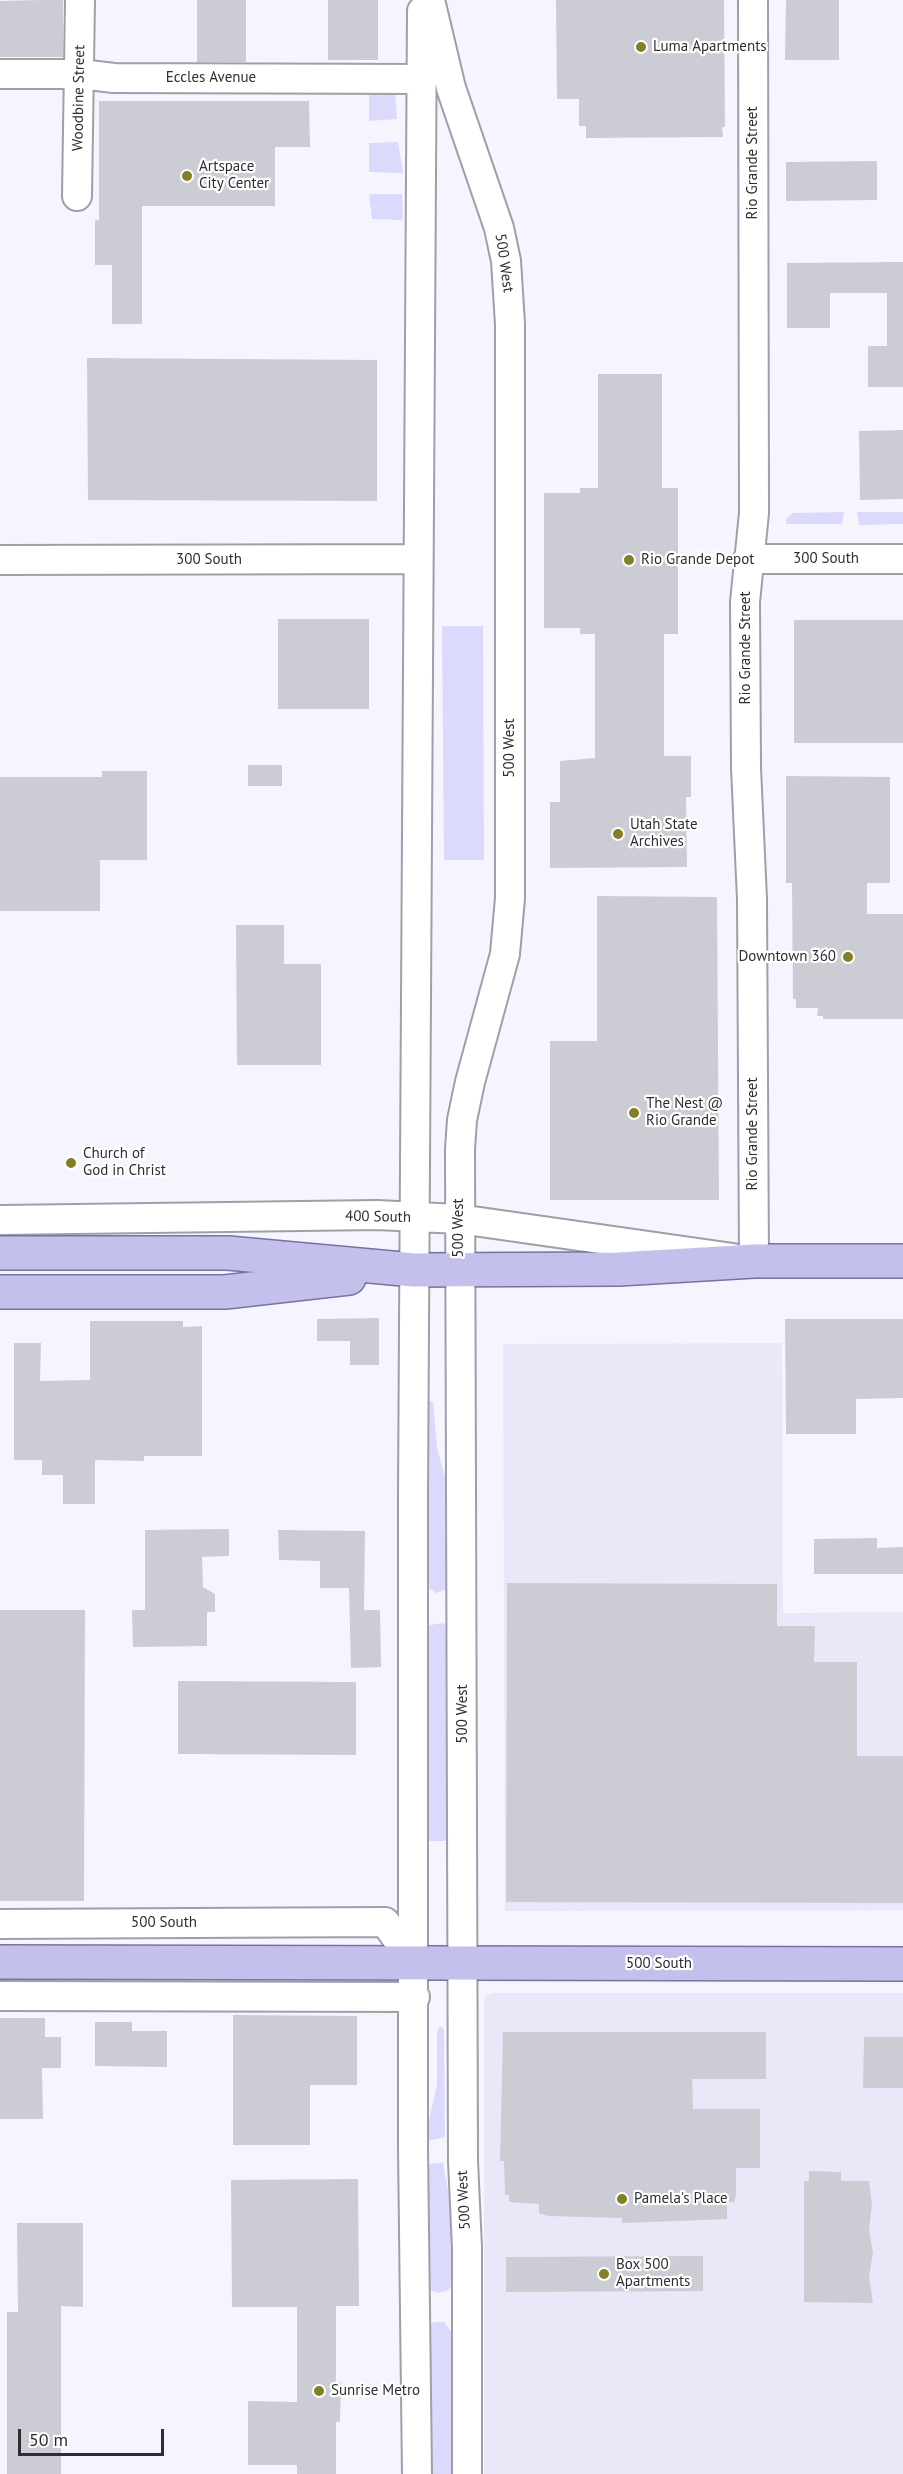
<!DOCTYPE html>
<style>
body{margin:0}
#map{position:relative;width:903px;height:2474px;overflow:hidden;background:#f6f5ff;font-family:"PT Sans",sans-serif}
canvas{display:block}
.scale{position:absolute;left:18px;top:2429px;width:146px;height:27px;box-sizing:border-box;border:3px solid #2e2e32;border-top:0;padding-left:8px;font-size:18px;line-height:21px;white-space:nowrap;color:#2e2e32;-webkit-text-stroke:4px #fff;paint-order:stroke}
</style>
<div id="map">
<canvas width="903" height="2474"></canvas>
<div class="scale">50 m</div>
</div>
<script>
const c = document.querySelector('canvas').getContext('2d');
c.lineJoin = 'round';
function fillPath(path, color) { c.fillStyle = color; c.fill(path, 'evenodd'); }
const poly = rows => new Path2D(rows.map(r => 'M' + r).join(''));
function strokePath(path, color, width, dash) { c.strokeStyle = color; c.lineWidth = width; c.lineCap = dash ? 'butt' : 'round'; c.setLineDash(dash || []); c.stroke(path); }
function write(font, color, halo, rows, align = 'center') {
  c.font = font + ' "PT Sans",sans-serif'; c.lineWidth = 4.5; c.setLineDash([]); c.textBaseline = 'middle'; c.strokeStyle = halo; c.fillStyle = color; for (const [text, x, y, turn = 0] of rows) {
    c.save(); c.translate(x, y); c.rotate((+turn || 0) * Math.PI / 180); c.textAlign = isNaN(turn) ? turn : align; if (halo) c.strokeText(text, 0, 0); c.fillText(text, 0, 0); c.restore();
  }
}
fillPath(poly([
 [782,1343,783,1613,903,1612,903,1910,505,1911,503,1344],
 [494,1993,903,1993,903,2474,484,2474,484,2002,486,1995]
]), '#e9e8f9');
fillPath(poly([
 [369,92,395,92,397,119,369,121],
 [398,142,403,173,369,172,369,143],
 [369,194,402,194,403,218,401,220,372,219],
 [844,512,842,524,786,524,786,519,792,513],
 [857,512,903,512,903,524,859,525],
 [442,626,483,626,484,860,444,860],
 [425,1399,433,1402,437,1448,451,1497,448,1589,436,1593,425,1586],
 [442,1623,451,1629,451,1838,445,1841,430,1841,426,1838,425,1629,430,1625],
 [440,2026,444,2029,445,2137,424,2142,437,2085,437,2032],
 [443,2163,452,2213,454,2279,449,2290,439,2293,429,2290,424,2164],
 [434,2322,444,2322,454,2336,455,2474,424,2474,429,2326]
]), '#dbdafc');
fillPath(poly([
 [42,0,63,0,63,57,0,57,0,1],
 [197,0,246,0,246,62,197,62],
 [328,0,378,0,378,60,328,60],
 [556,0,724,0,725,127,722,127,723,137,586,138,586,126,579,126,579,99,557,99],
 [786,0,839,0,839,60,785,60],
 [99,101,309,101,310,147,275,147,275,206,142,206,142,324,112,324,112,265,95,265,95,220,99,220],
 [877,161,877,200,786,201,786,162],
 [903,262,903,387,868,387,868,346,887,346,887,293,830,293,830,328,787,328,787,263],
 [87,358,377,360,377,501,88,500],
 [598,374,662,374,662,488,678,488,678,634,664,634,664,756,691,756,691,797,686,797,687,867,550,868,550,802,560,802,560,761,595,758,595,634,580,634,580,628,544,628,544,493,580,493,580,488,598,488],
 [903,430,903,499,860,500,859,431],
 [278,619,369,619,369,709,278,709],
 [794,620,903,620,903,743,794,743],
 [248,765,282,765,282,786,248,786],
 [102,771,147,771,147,860,100,860,100,911,0,911,0,777,102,777],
 [786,776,890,777,890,883,867,883,867,914,903,914,903,1019,823,1019,823,1016,817,1016,818,1008,796,1008,796,999,793,999,792,883,786,883],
 [597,896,717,897,719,1200,550,1200,550,1041,597,1041],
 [236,925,284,925,284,964,321,964,321,1065,237,1065],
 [379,1318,379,1365,350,1365,350,1341,317,1341,317,1319],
 [785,1319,903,1319,903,1398,856,1399,856,1434,786,1434],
 [90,1321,183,1321,183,1327,202,1326,202,1456,144,1456,144,1461,95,1460,95,1504,63,1504,63,1475,42,1475,42,1460,14,1460,14,1343,41,1343,40,1381,90,1380],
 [229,1529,229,1556,202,1557,203,1587,215,1594,215,1612,207,1612,207,1646,133,1647,132,1610,145,1610,145,1530],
 [278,1530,365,1531,364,1610,380,1610,381,1667,351,1668,349,1588,320,1588,320,1561,279,1560],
 [877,1538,877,1548,903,1547,903,1574,814,1574,814,1539],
 [507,1583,777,1584,777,1626,815,1626,814,1662,857,1662,857,1756,903,1756,903,1903,506,1902],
 [0,1610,85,1610,84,1901,0,1901],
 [178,1681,356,1682,356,1755,178,1754],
 [233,2015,357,2016,357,2085,310,2085,310,2145,233,2145],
 [0,2018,45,2018,45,2037,61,2037,61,2068,42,2068,43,2119,0,2119],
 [95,2022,132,2022,132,2031,167,2031,167,2067,95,2066],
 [503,2032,766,2032,766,2079,692,2079,693,2109,760,2109,760,2168,736,2168,736,2196,734,2202,727,2202,727,2219,622,2223,622,2218,548,2216,539,2213,539,2204,509,2202,509,2195,505,2195,504,2161,500,2161],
 [864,2037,903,2037,903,2088,863,2088],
 [809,2171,841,2172,841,2181,869,2181,872,2205,869,2230,873,2253,869,2277,873,2303,804,2302,804,2181,809,2181],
 [358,2179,359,2306,336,2306,336,2382,341,2382,340,2422,336,2422,336,2474,297,2474,297,2465,248,2465,248,2401,297,2402,297,2307,232,2307,231,2180],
 [17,2223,83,2223,83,2307,61,2306,61,2474,7,2474,7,2312,18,2312],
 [703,2256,703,2291,506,2292,506,2257]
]), '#ccccd5');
const minor = poly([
 [430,0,451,88,499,228,506,261,510,324,510,898,505,954,470,1082,462,1120,460,1149,463,2161,467,2248,467,2474],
 [0,74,80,74,114,78,421,79],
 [77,196,80,0],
 [748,559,903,559],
 [0,560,418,559],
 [0,1220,377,1215,459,1219,754,1261,752,899,746,768,745,602,754,513,753,0],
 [0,1924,385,1922,415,1964],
 [0,1996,415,1997],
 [417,2474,413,2148,413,1491,422,11]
]);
const major = poly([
 [0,1253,228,1253,414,1270,619,1269,754,1261,903,1261],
 [0,1292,225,1292,349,1278],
 [0,1962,903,1964]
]);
strokePath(minor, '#9f9fa8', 32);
strokePath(major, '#7672a3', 36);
strokePath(minor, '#fff', 28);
strokePath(major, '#c4c0ec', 33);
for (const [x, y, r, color] of [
 [641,47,6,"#827f27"],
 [187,176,6,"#827f27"],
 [629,560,6,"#827f27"],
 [618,834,6,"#827f27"],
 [848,957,6,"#827f27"],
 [634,1113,6,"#827f27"],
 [71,1163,6,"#827f27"],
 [622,2199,6,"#827f27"],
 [604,2274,6,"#827f27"],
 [319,2391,6,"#827f27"]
]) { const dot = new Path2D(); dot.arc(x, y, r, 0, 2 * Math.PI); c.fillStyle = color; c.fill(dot); strokePath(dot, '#fff', 2); }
write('15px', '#2e2e32', '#fff', [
 ["Luma Apartments",653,47],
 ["Artspace",199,167],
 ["City Center",199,184],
 ["Rio Grande Depot",641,560],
 ["Utah State",630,825],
 ["Archives",630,842],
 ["Downtown 360",836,957,"right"],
 ["The Nest @",646,1104],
 ["Rio Grande",646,1121],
 ["Church of",83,1154],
 ["God in Christ",83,1171],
 ["Pamela's Place",634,2199],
 ["Box 500",616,2265],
 ["Apartments",616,2282],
 ["Sunrise Metro",331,2391]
], 'left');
write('15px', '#2e2e32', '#fff', [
 ["Eccles Avenue",211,78],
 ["Woodbine Street",79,98,-89],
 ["Rio Grande Street",753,163,-90],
 ["500 West",504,263,82],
 ["300 South",826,559],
 ["300 South",209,560],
 ["Rio Grande Street",746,648,-90],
 ["500 West",510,748,-90],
 ["Rio Grande Street",753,1134,-90],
 ["400 South",378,1217,1],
 ["500 West",459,1228,-90],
 ["500 West",463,1714,-90],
 ["500 South",164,1923],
 ["500 South",659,1964],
 ["500 West",464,2200,-93]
]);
</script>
